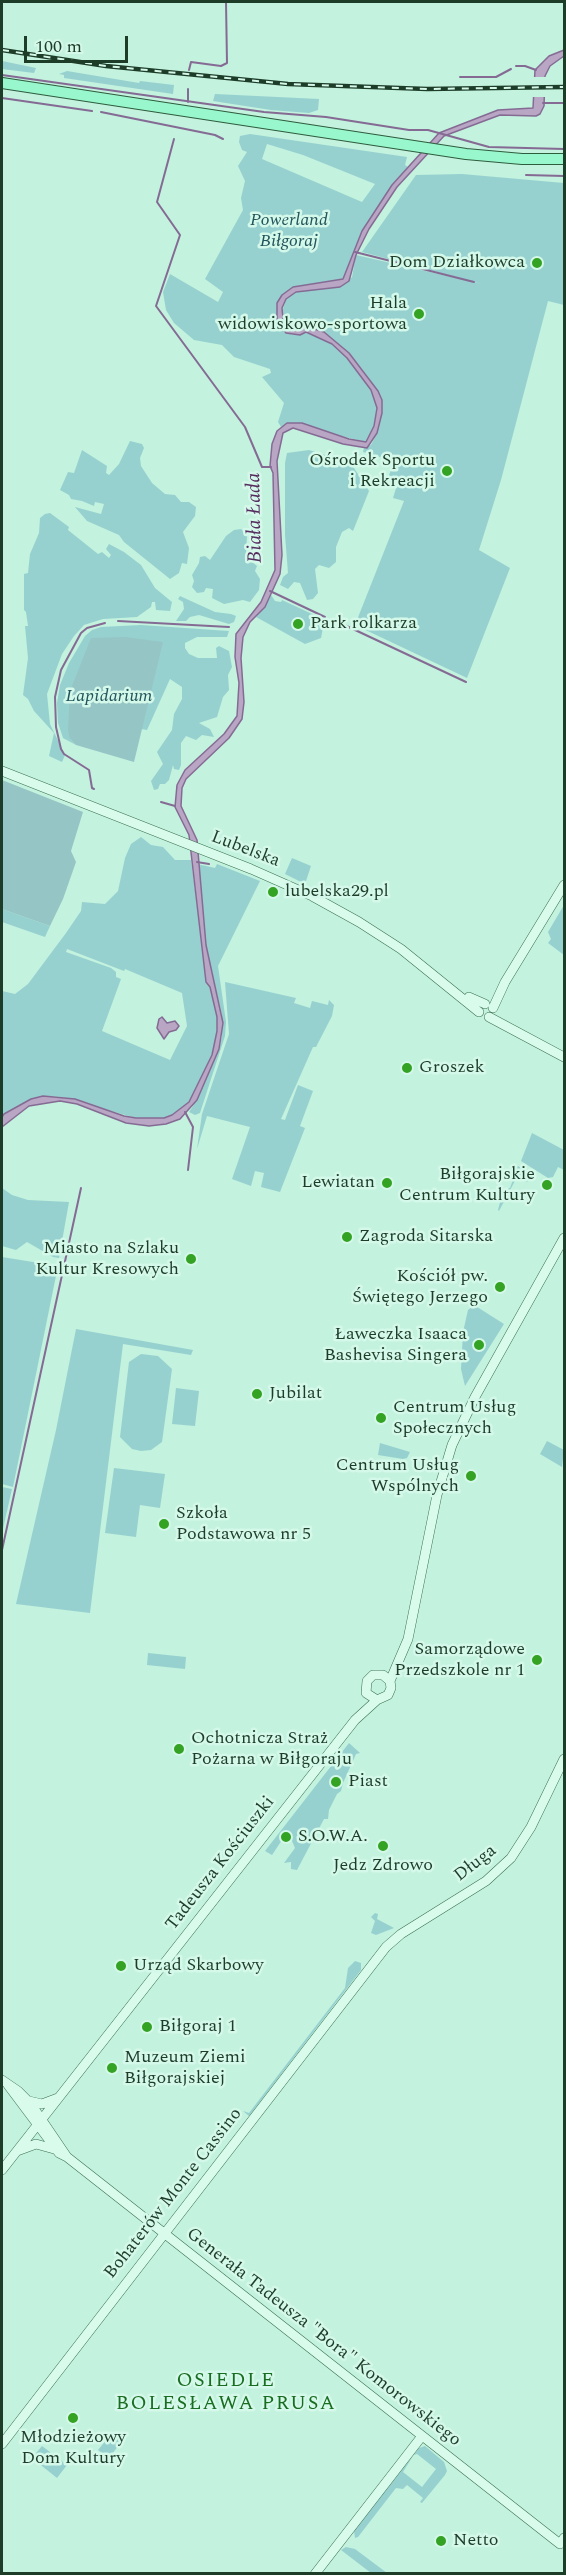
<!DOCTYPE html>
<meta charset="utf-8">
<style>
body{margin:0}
#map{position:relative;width:566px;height:2575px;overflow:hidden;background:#c3f2de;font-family:Spectral,serif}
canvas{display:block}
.frame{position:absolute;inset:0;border:3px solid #1d3d29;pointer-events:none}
.scale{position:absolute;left:24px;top:36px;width:104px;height:27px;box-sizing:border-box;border:3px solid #1d3d29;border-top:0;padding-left:8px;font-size:18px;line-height:21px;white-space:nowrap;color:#1d3d29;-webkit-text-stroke:4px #d4f8e9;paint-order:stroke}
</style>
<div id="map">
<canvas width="566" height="2575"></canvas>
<div class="frame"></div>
<div class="scale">100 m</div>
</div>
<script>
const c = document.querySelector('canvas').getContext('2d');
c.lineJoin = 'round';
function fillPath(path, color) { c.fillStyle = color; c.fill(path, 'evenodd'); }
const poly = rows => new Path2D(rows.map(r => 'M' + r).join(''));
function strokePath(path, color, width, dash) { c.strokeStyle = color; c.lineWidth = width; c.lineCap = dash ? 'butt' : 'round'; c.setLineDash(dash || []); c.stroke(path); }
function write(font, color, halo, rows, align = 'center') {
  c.font = font + ' Spectral,serif'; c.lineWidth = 5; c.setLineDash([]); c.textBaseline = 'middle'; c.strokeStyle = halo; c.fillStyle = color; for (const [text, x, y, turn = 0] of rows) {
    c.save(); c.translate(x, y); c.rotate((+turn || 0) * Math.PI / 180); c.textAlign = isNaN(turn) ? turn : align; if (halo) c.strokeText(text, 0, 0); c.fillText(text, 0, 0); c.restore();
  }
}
fillPath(poly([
 [2,61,36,68,34,73,2,69],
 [67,71,139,83,140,81,174,85,173,94,64,78,64,75,59,74],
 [215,94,319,99,318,110,309,113,271,110,213,101],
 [250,134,407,157,405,165,408,167,393,185,362,231,343,279,293,287,277,303,286,333,295,335,306,332,326,339,347,358,371,390,377,408,374,426,366,442,287,423,281,427,278,422,284,403,262,377,271,373,270,369,234,357,222,345,194,340,174,323,166,310,163,292,170,274,218,302,223,292,205,279,243,210,241,198,245,181,238,166,247,152,242,150,239,142,240,136],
 [267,144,303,155,375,184,362,202,262,159],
 [462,174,564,183,564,305,548,301,501,480,479,550,510,568,467,678,355,625,404,501,393,498,398,482,388,478,396,456,388,453,386,459,363,452,364,448,371,445,377,433,382,413,381,396,365,373,349,353,309,327,295,328,288,325,282,312,286,299,296,292,340,287,352,277,356,255,482,284,362,252,416,175],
 [130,441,142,444,144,448,140,458,141,466,152,483,165,494,175,495,181,502,189,502,196,507,195,516,183,532,189,548,187,564,182,563,179,573,170,579,124,542,119,535,87,521,75,507,101,514,104,504,95,502,94,506,82,501,71,499,69,495,60,490,68,472,74,473,82,450,107,466,106,473,109,475,119,464],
 [309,450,344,461,354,468,369,491,353,531,349,528,342,532,336,547,336,562,329,568,319,565,315,569,318,593,313,599,307,600,300,583,294,582,288,589,280,585,283,577,288,573,285,535,285,463,287,453],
 [50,513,69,527,68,530,98,554,102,552,109,558,111,555,106,549,109,544,124,552,141,565,155,588,172,602,170,611,156,610,155,602,152,602,151,607,137,617,103,619,84,625,74,636,62,654,47,694,50,724,65,755,62,762,49,756,54,733,34,711,28,699,23,695,28,658,25,626,28,626,26,612,24,610,24,574,28,573,30,554,39,533,40,518,45,514],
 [241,529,247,534,246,557,257,566,255,571,260,579,259,590,250,602,243,600,224,604,212,598,213,589,206,588,204,592,197,593,192,587,194,581,192,575,199,563,200,557,205,556,210,560,226,536,234,530],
 [271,595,275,601,281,602,282,600,325,620,323,626,318,625,323,628,321,638,305,644,256,617,265,607],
 [180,596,215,612,231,614,236,616,234,622,229,624,199,615,190,617,186,621,176,621,184,609,183,602,178,599],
 [141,625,229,631,227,637,197,637,185,643,185,648,189,654,198,658,217,658,216,648,219,646,229,651,232,667,228,675,229,690,223,697,217,717,199,723,210,729,214,737,202,735,196,740,186,736,181,743,181,765,179,770,174,769,173,765,169,780,165,784,160,784,158,789,154,790,151,781,163,764,157,752,172,730,174,714,182,699,182,687,170,679,147,730,141,729,162,643,70,739,76,745,63,738,58,723,57,703,60,685,69,663,85,636,92,630,101,627],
 [141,837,151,845,163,847,175,860,191,860,204,959,217,1017,217,1031,212,1055,189,1102,172,1115,164,1118,136,1118,61,1097,43,1096,31,1099,2,1117,2,991,15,994,28,984,66,933,81,911,82,902,105,904,118,891,125,858,131,844],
 [67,949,124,971,125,969,182,993,187,1026,170,1060,102,1031,121,979,116,977,116,972,111,968,66,952],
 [292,858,311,866,305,884,285,874],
 [197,864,215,868,217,864,260,881,218,966,226,1022,225,1036,200,1113,195,1115,189,1112,193,1106,219,1049,222,1036,222,1015,206,946],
 [564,905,564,955,548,943,551,939,548,932],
 [2,909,50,926,45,937,2,922],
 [225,982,296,998,294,1003,310,1008,312,1001,328,1005,329,1000,334,1005,332,1016,316,1047,313,1047,281,1119,285,1120,298,1085,313,1091,300,1126,305,1128,280,1192,261,1187,264,1173,255,1171,251,1186,232,1179,250,1127,207,1116,197,1149,202,1114,229,1034],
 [532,1133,564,1150,564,1170,558,1167,553,1177,548,1178,521,1161],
 [518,1166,531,1175,527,1182,517,1177,499,1211,498,1210,503,1191,510,1188],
 [2,1188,12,1195,28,1200,69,1202,59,1258,53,1257,27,1242,16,1250,2,1246],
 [2,1257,58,1266,13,1487,2,1484],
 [474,1305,504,1324,465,1386,461,1369,463,1332,468,1310],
 [76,1329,193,1350,191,1355,123,1344,90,1613,16,1604,56,1430],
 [141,1354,158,1356,172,1369,162,1442,151,1450,141,1451,132,1449,120,1437,129,1362],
 [176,1388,199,1391,195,1426,172,1424],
 [547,1441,564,1450,562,1467,540,1454],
 [380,1443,410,1452,407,1458,403,1459,378,1455],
 [114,1468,165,1474,160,1508,140,1505,136,1537,105,1533],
 [2,1487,12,1489,2,1533],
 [148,1653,186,1657,185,1669,147,1665],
 [349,1743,360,1753,356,1754,343,1783,341,1791,337,1794,329,1810,328,1819,324,1819,297,1870,291,1869,291,1862,284,1863,295,1848,292,1841,284,1837,272,1855,265,1851],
 [375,1913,378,1914,377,1919,394,1928,376,1935,371,1933,375,1921,371,1917],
 [355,1961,361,1963,361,1970,249,2116,243,2111,249,2113,345,1988,348,1968],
 [112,2433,122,2441,109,2458,98,2450],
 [42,2446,67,2465,57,2478,32,2458],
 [425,2446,444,2462,447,2471,445,2475,422,2503,420,2502,423,2498,407,2485,403,2489,396,2488,358,2537,355,2538,354,2531,413,2456,403,2472,422,2487,436,2469,417,2454,414,2455,419,2448],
 [346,2547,355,2549,387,2573,371,2573,341,2550]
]), '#96d1d0');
fillPath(poly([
 [125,637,163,642,134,762,76,745,70,739,68,730,70,691,91,638],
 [2,780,83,812,71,851,76,862,63,899,50,926,2,909]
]), '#96c5c5');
const water = poly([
 [564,50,564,56,550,66,545,76,544,106,540,114,536,116,500,115,444,136,397,187,369,229,356,255,349,281,340,287,296,292,286,299,282,308,283,319,289,327,308,327,324,332,349,353,378,391,382,400,382,413,377,433,367,448,343,444,293,428,283,433,277,461,282,555,280,574,265,607,250,622,243,637,241,658,244,702,242,719,229,738,186,779,182,788,181,806,197,840,206,945,223,1023,219,1049,197,1100,180,1119,166,1124,149,1126,126,1123,77,1104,60,1101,29,1106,2,1127,2,1117,4,1114,31,1099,43,1096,75,1099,124,1116,136,1118,164,1118,172,1115,189,1102,212,1055,217,1031,217,1017,210,987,206,982,189,835,175,807,177,785,185,770,224,734,237,716,239,683,235,657,236,634,261,602,275,570,273,473,270,466,272,444,277,431,287,423,302,423,349,439,366,442,374,426,377,408,371,390,347,358,332,344,306,332,300,335,286,333,277,320,277,303,282,295,293,287,343,279,362,231,392,185,439,133,498,110,533,108,535,70,549,56,564,50],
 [162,1017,167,1023,175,1021,179,1026,176,1030,169,1032,164,1039,157,1028,159,1019,162,1017]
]);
fillPath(water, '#b8a6c4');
strokePath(water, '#856b94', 1.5);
fillPath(poly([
 [531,77,548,77,547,97,531,97]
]), '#c3f2de');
strokePath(poly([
 [516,66,525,66,536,70],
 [189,70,191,62,221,66,227,63,226,2],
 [2,75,264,112,326,117,409,130,428,130,489,147,564,149],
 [460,77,496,77,511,69],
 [2,98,92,111],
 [188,102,188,89],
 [543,103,564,103],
 [101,112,215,135,223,139],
 [174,139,157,202,180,235,156,306,245,427,262,467,271,467],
 [526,175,564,176],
 [355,252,474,282],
 [270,591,325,617],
 [118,621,229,627],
 [338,622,466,682],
 [94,789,92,788,89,770,64,754,61,749,56,727,55,697,61,670,81,633,87,628,105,623],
 [161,802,175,806],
 [197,862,209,864],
 [185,1112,193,1127,188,1170],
 [2,1550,81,1188]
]), '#856b94', 2);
const secondary = poly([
 [2,771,251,869,312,896,359,922,401,949,479,1012],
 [469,997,485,1004],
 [493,1008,505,982,564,885],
 [489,1017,564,1057],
 [390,1681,383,1675,373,1675,367,1681,366,1693,377,1700,388,1695,391,1688,390,1681,408,1639,437,1495,452,1445,475,1397,564,1238],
 [2,2080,18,2091,31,2104,67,2157],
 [8,2085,59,2153,67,2157,560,2544,564,2538],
 [29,2101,42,2104,58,2098],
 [17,2151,36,2144,54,2149],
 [2,2170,355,1720,377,1700],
 [2,2444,386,1947,401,1934,486,1881,511,1858,531,1827,564,1759],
 [315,2574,422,2436]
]);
const primary = poly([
 [2,83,466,154,522,159,564,159]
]);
strokePath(secondary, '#3b704f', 10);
strokePath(primary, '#2d5c3d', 12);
strokePath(secondary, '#d8fbec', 9);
strokePath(primary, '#99f7ce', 10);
const rail = poly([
 [2,50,106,66,288,84,427,89,564,87]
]);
strokePath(rail, '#1d3d29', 4.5);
strokePath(rail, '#d4f8e9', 2, [7]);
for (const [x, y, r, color] of [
 [537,263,6,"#34a223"],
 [419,314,6,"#34a223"],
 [447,471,6,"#34a223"],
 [298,624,6,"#34a223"],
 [273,892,6,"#34a223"],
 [407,1068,6,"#34a223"],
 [387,1183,6,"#34a223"],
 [547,1185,6,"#34a223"],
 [347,1237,6,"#34a223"],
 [191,1259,6,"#34a223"],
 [500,1287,6,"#34a223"],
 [479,1345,6,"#34a223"],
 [257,1394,6,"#34a223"],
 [381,1418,6,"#34a223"],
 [471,1476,6,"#34a223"],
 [164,1524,6,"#34a223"],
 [537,1660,6,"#34a223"],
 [179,1749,6,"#34a223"],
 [336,1782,6,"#34a223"],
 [286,1837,6,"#34a223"],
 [383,1846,6,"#34a223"],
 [121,1966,6,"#34a223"],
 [147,2027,6,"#34a223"],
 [112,2068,6,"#34a223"],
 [73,2418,6,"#34a223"],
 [441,2541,6,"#34a223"]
]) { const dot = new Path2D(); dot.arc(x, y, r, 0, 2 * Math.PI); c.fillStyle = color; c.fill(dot); strokePath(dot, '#d4f8e9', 2); }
write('italic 18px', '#22545b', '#d4f8e9', [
 ["Powerland",289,221],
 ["Biłgoraj",289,242],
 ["Lapidarium",109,697]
]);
write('18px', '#1d3d29', '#d4f8e9', [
 ["Dom Działkowca",525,263,"right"],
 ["Hala",407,304,"right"],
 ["widowiskowo-sportowa",407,325,"right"],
 ["Ośrodek Sportu",435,461,"right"],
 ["i Rekreacji",435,482,"right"],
 ["Park rolkarza",310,624],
 ["lubelska29.pl",285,892],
 ["Groszek",419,1068],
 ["Biłgorajskie",535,1175,"right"],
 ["Centrum Kultury",535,1196,"right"],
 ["Lewiatan",375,1183,"right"],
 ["Zagroda Sitarska",359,1237],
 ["Miasto na Szlaku",179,1249,"right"],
 ["Kultur Kresowych",179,1270,"right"],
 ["Kościół pw.",488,1277,"right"],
 ["Świętego Jerzego",488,1298,"right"],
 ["Ławeczka Isaaca",467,1335,"right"],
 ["Bashevisa Singera",467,1356,"right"],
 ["Jubilat",269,1394],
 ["Centrum Usług",393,1408],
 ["Społecznych",393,1429],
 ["Centrum Usług",459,1466,"right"],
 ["Wspólnych",459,1487,"right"],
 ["Szkoła",176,1514],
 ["Podstawowa nr 5",176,1535],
 ["Samorządowe",525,1650,"right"],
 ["Przedszkole nr 1",525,1671,"right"],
 ["Ochotnicza Straż",191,1739],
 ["Pożarna w Biłgoraju",191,1760],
 ["Piast",348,1782],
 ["S.O.W.A.",298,1837],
 ["Jedz Zdrowo",383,1866,"center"],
 ["Urząd Skarbowy",133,1966],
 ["Biłgoraj 1",159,2027],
 ["Muzeum Ziemi",124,2058],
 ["Biłgorajskiej",124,2079],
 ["Młodzieżowy",73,2438,"center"],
 ["Dom Kultury",73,2459,"center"],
 ["Netto",453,2541]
], 'left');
write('18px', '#1d3d29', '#d4f8e9', [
 ["Lubelska",245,850,21],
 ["Tadeusza Kościuszki",221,1864,-52],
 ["Długa",476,1864,-38],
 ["Bohaterów Monte Cassino",174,2194,-52],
 ["Generała Tadeusza \"Bora\" Komorowskiego",323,2338,38]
]);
write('italic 20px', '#542c5e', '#d4f8e9', [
 ["Biała Łada",256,518,-91]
]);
c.letterSpacing = '1.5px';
write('20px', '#196d20', '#d4f8e9', [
 ["OSIEDLE",226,2382],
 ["BOLESŁAWA PRUSA",226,2405]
]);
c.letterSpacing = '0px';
</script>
